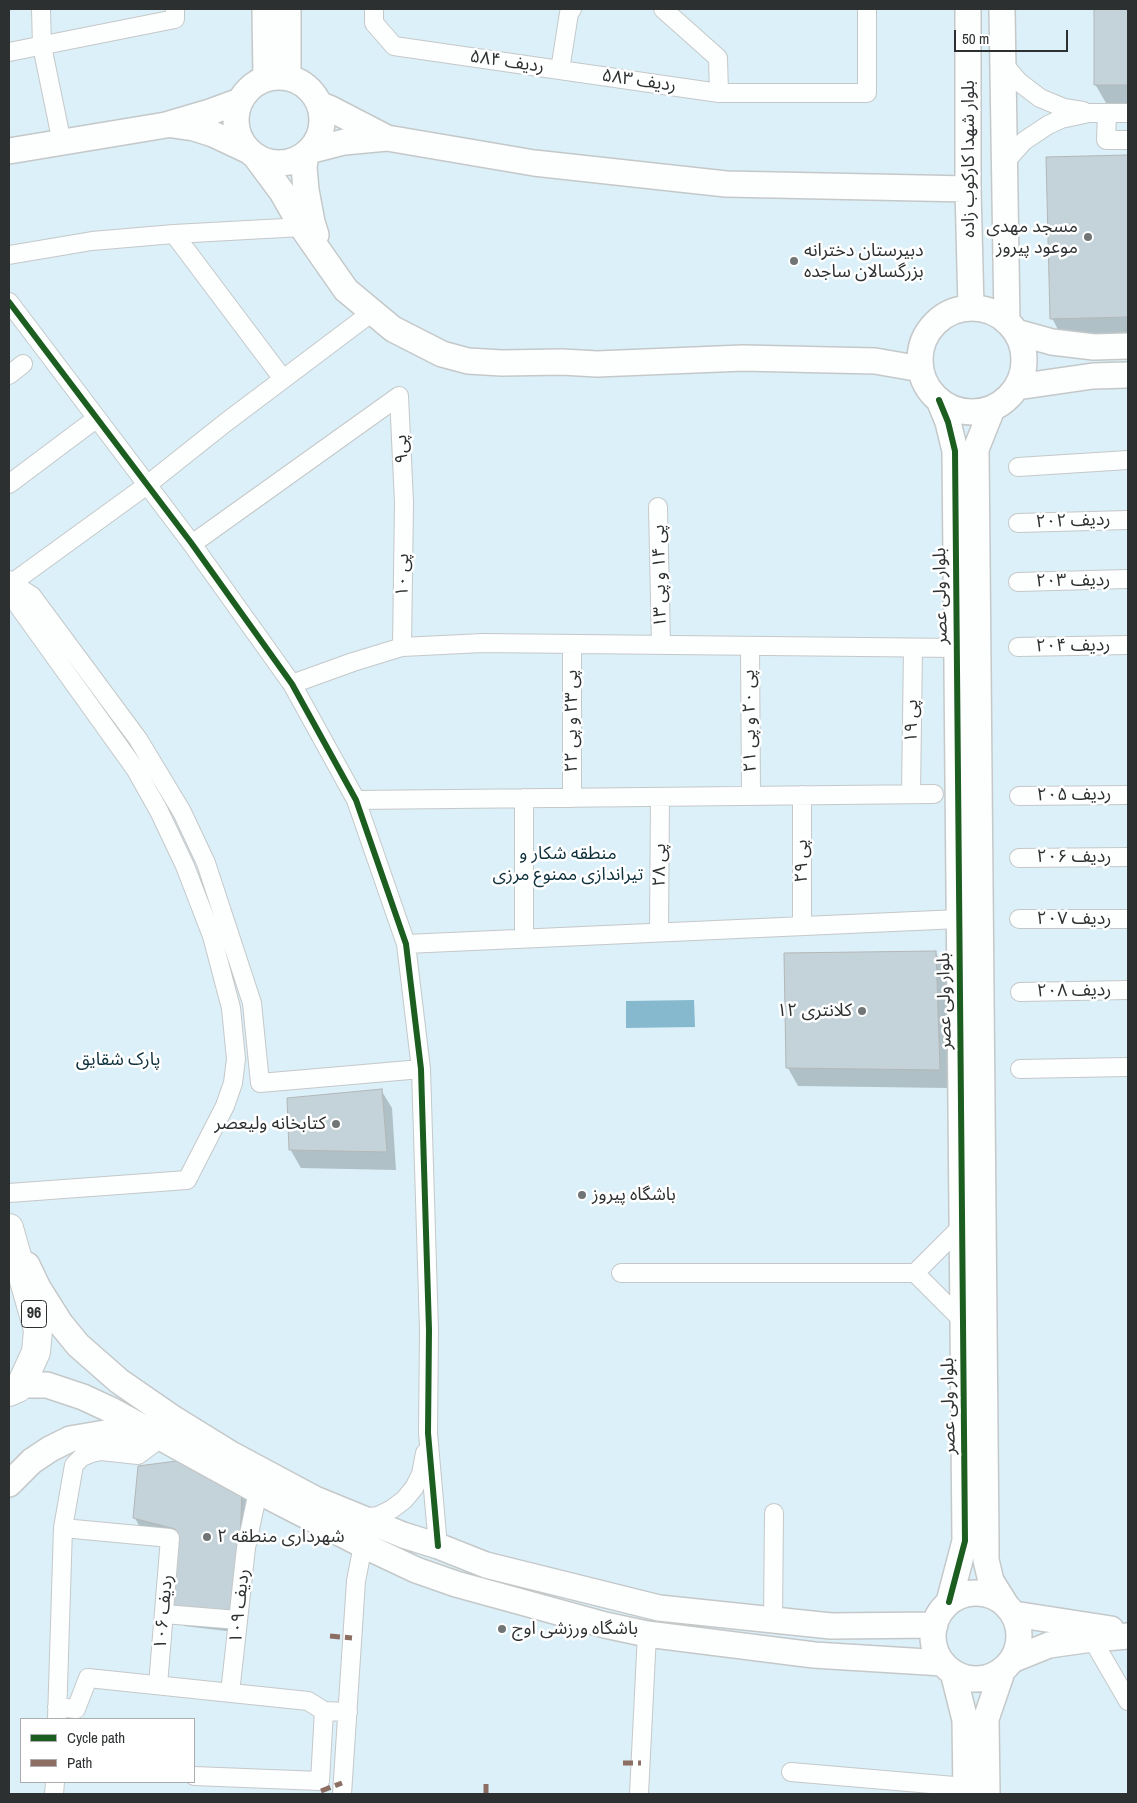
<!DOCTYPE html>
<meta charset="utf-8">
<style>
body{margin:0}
#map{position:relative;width:1137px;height:1803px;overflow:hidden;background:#f0f5f6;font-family:"Archivo Narrow",sans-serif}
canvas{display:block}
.frame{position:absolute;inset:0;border:10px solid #2d3031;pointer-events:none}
.legend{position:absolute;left:20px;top:1718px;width:175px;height:65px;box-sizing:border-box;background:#fff;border:1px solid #abacad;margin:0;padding:6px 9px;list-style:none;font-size:15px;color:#2d3031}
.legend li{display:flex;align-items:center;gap:10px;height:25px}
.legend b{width:25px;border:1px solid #abacad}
.scale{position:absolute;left:954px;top:30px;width:114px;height:22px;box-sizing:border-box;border:2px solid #2d3031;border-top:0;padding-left:6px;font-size:15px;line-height:18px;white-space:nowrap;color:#2d3031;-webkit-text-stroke:4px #fff;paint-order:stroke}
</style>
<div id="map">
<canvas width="1137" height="1803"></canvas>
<div class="frame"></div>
<ul class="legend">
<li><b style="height:6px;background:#1b5e20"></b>Cycle path</li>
<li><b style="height:6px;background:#8d6e63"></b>Path</li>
</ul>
<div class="scale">50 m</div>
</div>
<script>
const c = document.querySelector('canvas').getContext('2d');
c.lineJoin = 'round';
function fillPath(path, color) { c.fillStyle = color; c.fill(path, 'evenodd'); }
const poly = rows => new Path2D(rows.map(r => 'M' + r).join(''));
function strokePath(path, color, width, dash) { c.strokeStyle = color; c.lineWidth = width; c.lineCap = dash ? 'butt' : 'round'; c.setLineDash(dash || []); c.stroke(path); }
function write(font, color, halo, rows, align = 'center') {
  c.font = font + ' "Archivo Narrow","Noto Sans Arabic",sans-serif'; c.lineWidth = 5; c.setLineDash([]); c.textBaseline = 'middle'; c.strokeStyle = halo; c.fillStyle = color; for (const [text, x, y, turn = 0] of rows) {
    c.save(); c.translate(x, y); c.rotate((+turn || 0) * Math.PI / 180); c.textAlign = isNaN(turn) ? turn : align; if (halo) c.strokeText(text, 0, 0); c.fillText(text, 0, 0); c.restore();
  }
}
fillPath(poly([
 [9,9,1128,9,1128,1794,9,1794],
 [21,1719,194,1719,194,1782,21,1782]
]), '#dbf0f8');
fillPath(poly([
 [694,1000,695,1027,626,1028,626,1001]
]), '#86b9cd');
fillPath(poly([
 [1095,9,1128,9,1128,103,1106,103,1095,84],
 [1128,156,1128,335,1062,337,1052,318,1047,158],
 [935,952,946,971,950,1088,798,1086,788,1068],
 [381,1090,392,1108,396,1170,301,1168,290,1149],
 [241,1491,252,1510,244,1633,184,1626,173,1607,175,1544,145,1537,135,1518]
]), '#0003');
const building = poly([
 [1094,9,1128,9,1128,85,1094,85,1094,9],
 [1128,155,1128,317,1050,319,1046,157,1128,155],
 [936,951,940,1070,786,1068,784,953,936,951],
 [382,1089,387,1152,289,1150,287,1098,382,1089],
 [177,1461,242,1490,240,1545,234,1615,172,1608,175,1529,133,1518,138,1466,177,1461]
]);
fillPath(building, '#c4d3d9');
strokePath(building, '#b4b7b8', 1);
const street = poly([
 [41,9,42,46,62,143],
 [374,9,374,23,394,46,719,93,867,93,867,9],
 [663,9,718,58,719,93],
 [9,52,175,19,175,9],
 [1002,62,1019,82,1040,98,1064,108,1083,111],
 [560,70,569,13,572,9],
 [1107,113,1106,140,1128,140],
 [1005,162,1024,141,1048,125,1061,119,1089,113,1128,113],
 [174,234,283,379],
 [9,255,92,241,174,234,302,227],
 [9,302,192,544,292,684,356,800,406,944,421,1069,429,1330,428,1433,438,1546],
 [371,313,225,423,147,485,12,583,32,596,138,739,182,812,206,863,252,1003,260,1083,421,1069],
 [9,375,23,364],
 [399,396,404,502,402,647],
 [1018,467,1128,460],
 [9,484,97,418],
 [658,507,661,645],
 [1018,523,1128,520],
 [192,544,399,396],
 [1018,582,1128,579],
 [572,644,572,798],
 [750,646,751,796],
 [1018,647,1128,645],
 [292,684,353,662,402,647,483,643,957,648],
 [911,794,913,648],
 [1019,796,1128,795],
 [524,798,524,938],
 [356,800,934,794],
 [1019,858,1128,857],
 [1019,919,1128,919],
 [802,926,802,795],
 [659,932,660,797],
 [406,944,959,919],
 [1020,992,1128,990],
 [1020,1069,1128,1067],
 [9,1193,187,1180,225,1106,233,1083,236,1059,231,1008,212,936,185,866,159,811,136,770,17,604,12,583,9,580],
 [621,1273,915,1273,963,1321],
 [915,1273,962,1226],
 [362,1518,378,1516,392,1509,404,1500,414,1488,421,1474,425,1453],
 [63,1528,170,1538,158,1685],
 [164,1614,238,1620],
 [773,1620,774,1513],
 [1092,1639,1128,1701],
 [230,1693,246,1548,258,1491],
 [57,1707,76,1709,88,1678,308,1701,324,1711,348,1712],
 [57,1719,63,1528,74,1465,82,1457,92,1453,101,1451,138,1455,161,1438],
 [791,1772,966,1787],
 [194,1776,320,1781,324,1711],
 [54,1794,55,1782],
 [342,1794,356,1581,363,1545],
 [639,1794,647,1634]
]);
const secondary = poly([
 [265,9,266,79],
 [288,9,288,78],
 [968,9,968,189,971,308],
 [1002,9,1007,322],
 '236 120a43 43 0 1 1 86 0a43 43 0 1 1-86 0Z',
 [319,104,331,109,387,138],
 [173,125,194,128,213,134,247,150],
 [9,151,166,125,210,112,240,101],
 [309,151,344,142,387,138,534,163,726,184,968,189],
 [306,154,304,167,306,190,312,222,316,235],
 [256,157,282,192,302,227,346,290,393,329,442,354,468,361,502,363,562,362,597,364,743,358,875,361,921,369],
 '920 360a52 52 0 1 1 104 0a52 52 0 1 1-104 0Z',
 [1016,332,1052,342,1094,347,1128,346],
 [1017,387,1093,376,1128,375],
 [939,400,948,422,955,451,965,1541,949,1602],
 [992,409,976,449,986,1542,986,1560,991,1581,1006,1605],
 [27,1265,38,1288,60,1323,78,1345,119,1381,174,1419,229,1453,315,1499,403,1535,438,1546,486,1565,659,1608,831,1626,935,1625],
 [21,1385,47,1385,83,1397,111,1410,258,1491,363,1545,416,1570,456,1584,605,1625,647,1634,814,1655,943,1663],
 [9,1484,32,1461,50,1449,70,1439,111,1432,150,1437],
 '933 1636a43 43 0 1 1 86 0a43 43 0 1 1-86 0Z',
 [1014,1614,1111,1629],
 [1012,1660,1049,1645,1092,1639,1128,1636],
 [953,1672,965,1720,966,1794],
 [987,1794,986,1719,1003,1669]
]);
const primary = poly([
 [9,1228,38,1330,36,1352,21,1385,18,1388,9,1392]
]);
strokePath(street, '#c5c8c9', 20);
strokePath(secondary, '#c5c8c9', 28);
strokePath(primary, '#c5c8c9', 30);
strokePath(street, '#fdfefe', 18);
strokePath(secondary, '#fdfefe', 25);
strokePath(primary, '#fdfefe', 28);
strokePath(poly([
 [330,1636,352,1638],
 [623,1763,641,1763],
 [321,1791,342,1783],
 [486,1794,486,1780]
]), '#8d6e63', 5, [10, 5]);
strokePath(poly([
 [9,302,192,544,292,684,356,800,406,944,421,1069,429,1330,428,1433,438,1546],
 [939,400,948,422,955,451,965,1541,949,1602]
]), '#1b5e20', 6);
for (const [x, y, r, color] of [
 [1088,237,5,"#717576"],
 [794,261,5,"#717576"],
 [862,1011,5,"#717576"],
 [336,1124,5,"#717576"],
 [582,1195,5,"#717576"],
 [207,1537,5,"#717576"],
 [502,1629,5,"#717576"]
]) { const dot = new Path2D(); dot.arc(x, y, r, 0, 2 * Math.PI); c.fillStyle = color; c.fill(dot); strokePath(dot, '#fff', 2); }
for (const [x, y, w] of [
 [34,1314,25]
]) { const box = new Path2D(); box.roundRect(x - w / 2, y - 13.5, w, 27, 4); c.fillStyle = '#fff'; c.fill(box); strokePath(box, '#2d3031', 1); }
write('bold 16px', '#2d3031', null, [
 ["96",34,1314]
]);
write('18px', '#2d3031', '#fff', [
 ["ردیف ۵۸۴",507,62,8],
 ["ردیف ۵۸۳",639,81,8],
 ["بلوار شهدا کارکوب زاده",969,159,-90],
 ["پی۹",402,449,-93],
 ["ردیف ۲۰۲",1073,521,-2],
 ["پی ۱۰",403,575,-89],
 ["پی ۱۴ و پی ۱۳",660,576,-91],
 ["ردیف ۲۰۳",1073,581,-1],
 ["بلوار ولی عصر",941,596,-91],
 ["ردیف ۲۰۴",1073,646,-1],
 ["پی ۲۳ و پی ۲۲",572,721,-90],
 ["پی ۲۰ و پی ۲۱",750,721,-91],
 ["پی ۱۹",912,721,-89],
 ["ردیف ۲۰۵",1074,795,-1],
 ["ردیف ۲۰۶",1074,857],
 ["پی ۲۹",802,861,-90],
 ["پی ۲۸",660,865,-89],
 ["ردیف ۲۰۷",1074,919],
 ["ردیف ۲۰۸",1074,991,-1],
 ["بلوار ولی عصر",945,1001,-91],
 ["بلوار ولی عصر",949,1406,-91],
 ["ردیف ۱۰۹",240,1606,-84],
 ["ردیف ۱۰۶",164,1612,-85]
]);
write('18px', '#2d3031', '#fff', [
 ["مسجد مهدی",1078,227,"right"],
 ["موعود پیروز",1078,248,"right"],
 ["دبیرستان دخترانه",804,251],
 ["بزرگسالان ساجده",804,272],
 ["کلانتری ۱۲",852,1011,"right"],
 ["کتابخانه ولیعصر",326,1124,"right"],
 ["باشگاه پیروز",592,1195],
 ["شهرداری منطقه ۲",217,1537],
 ["باشگاه ورزشی اوج",512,1629]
], 'left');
write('18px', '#0d303c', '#fff', [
 ["منطقه شکار و",568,854],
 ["تیراندازی ممنوع مرزی",568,875],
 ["پارک شقایق",118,1060]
]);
</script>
